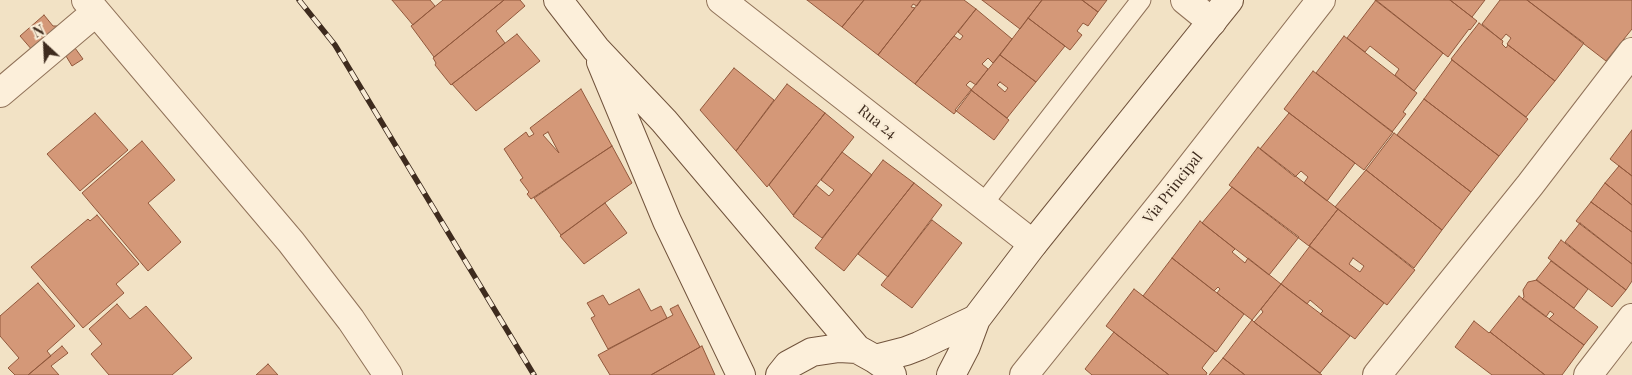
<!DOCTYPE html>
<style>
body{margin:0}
#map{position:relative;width:1632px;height:375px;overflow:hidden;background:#f2e2c5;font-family:"Playfair Display",serif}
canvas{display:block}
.north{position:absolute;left:20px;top:20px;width:50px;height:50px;-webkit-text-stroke:4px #f9ecd6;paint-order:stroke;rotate:335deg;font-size:14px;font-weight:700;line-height:20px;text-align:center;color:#3e2b1e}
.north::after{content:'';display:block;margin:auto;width:18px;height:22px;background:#3e2b1e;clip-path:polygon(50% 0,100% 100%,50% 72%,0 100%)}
</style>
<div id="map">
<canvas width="1632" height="375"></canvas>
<div class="north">N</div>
</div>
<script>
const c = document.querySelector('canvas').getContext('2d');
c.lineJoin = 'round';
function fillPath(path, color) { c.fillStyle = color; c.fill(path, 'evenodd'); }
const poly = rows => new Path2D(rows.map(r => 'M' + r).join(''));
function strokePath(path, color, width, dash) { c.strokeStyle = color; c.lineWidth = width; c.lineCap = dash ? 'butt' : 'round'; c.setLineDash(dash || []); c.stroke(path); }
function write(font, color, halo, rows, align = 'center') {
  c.font = font + ' "Playfair Display",serif'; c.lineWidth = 4.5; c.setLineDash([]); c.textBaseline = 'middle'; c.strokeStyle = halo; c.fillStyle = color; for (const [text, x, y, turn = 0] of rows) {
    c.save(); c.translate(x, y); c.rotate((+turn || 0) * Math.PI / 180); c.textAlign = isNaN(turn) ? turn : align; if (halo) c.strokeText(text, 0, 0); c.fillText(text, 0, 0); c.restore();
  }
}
const building = poly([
 [392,0,430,0,435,6,413,25,392,0],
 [443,0,504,0,434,57,411,26,443,0],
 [504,0,520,0,525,6,496,31,505,43,451,85,435,65,436,63,433,58,504,0],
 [807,0,864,0,842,27,807,0],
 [864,0,921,0,917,6,913,4,911,7,915,8,878,55,842,27,864,0],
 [921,0,964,0,976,9,915,84,878,55,921,0],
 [982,0,1042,0,1020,29,982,0],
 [1042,0,1082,0,1098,12,1088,26,1083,23,1077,31,1082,35,1070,50,1028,18,1042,0],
 [1082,0,1107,0,1098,12,1082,0],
 [1375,0,1450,0,1477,21,1470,30,1469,29,1448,57,1375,0],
 [1376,0,1443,53,1414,91,1395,75,1399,69,1370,46,1365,52,1347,38,1376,0],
 [1450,0,1485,0,1472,17,1450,0],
 [1500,0,1527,0,1584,43,1555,81,1508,45,1507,44,1511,38,1506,34,1501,40,1482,24,1500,0],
 [1527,0,1632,0,1632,29,1606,61,1527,0],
 [976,9,1012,39,993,63,988,58,982,64,988,69,976,85,970,81,966,85,972,90,954,114,915,84,954,36,960,40,963,36,958,32,976,9],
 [44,15,53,26,59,26,83,59,72,66,63,51,46,66,20,36,44,15],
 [1028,18,1065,46,1036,82,1000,55,1028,18],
 [1479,23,1503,41,1502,44,1506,48,1508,45,1555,81,1526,117,1451,59,1479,23],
 [517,34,540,61,476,111,452,84,517,34],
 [1344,36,1417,93,1403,112,1406,114,1392,132,1316,73,1344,36],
 [1000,55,1036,82,1007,118,971,90,1000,55],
 [1000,82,1008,88,1005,92,997,85,1000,82],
 [1452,60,1528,119,1499,156,1424,99,1452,60],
 [734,68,774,100,736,151,700,110,734,68],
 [1313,71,1393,132,1364,170,1284,109,1313,71],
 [787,84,825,113,767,187,736,151,787,84],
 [581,89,612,146,531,199,527,194,529,192,520,180,523,178,504,149,526,132,529,137,534,134,530,128,581,89],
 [548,132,559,153,543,135,548,132],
 [971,90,1009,120,994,140,955,110,971,90],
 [1424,99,1499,156,1471,192,1397,135,1424,99],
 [95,113,128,150,80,191,47,154,95,113],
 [825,113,854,137,793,215,769,185,825,113],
 [1289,113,1355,163,1327,201,1304,183,1308,177,1301,171,1295,177,1260,149,1289,113],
 [1632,130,1632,176,1610,159,1632,130],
 [1394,133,1471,192,1442,230,1366,170,1394,133],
 [142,141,175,180,148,203,181,242,148,271,82,193,142,141],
 [612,146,632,183,561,235,534,198,612,146],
 [1258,147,1338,209,1309,246,1229,185,1258,147],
 [842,152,872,175,822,238,793,216,816,185,829,196,834,190,821,180,842,152],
 [883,160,914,183,844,271,815,248,883,160],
 [1619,166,1632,176,1632,205,1605,183,1619,166],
 [1366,170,1442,230,1414,268,1335,207,1366,170],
 [914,183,942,205,888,277,858,254,914,183],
 [1605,183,1632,205,1632,232,1591,202,1605,183],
 [1232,187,1299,237,1269,275,1202,223,1232,187],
 [1591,202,1632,232,1632,264,1576,221,1591,202],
 [605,203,627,233,584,264,560,236,605,203],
 [1338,209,1415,270,1387,305,1309,246,1338,209],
 [1353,258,1364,266,1360,272,1349,264,1353,258],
 [97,215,139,264,116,284,124,293,83,328,31,267,88,219,90,221,97,215],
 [932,220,962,243,912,308,881,285,932,220],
 [1200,221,1235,249,1232,252,1245,263,1248,258,1281,284,1252,320,1217,293,1220,289,1218,287,1214,291,1172,258,1200,221],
 [1580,223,1632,264,1632,281,1626,290,1565,242,1580,223],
 [1561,240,1626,290,1612,307,1548,258,1561,240],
 [1310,246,1384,303,1355,339,1320,314,1323,311,1310,300,1307,304,1281,284,1310,246],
 [1172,258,1244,314,1216,352,1143,296,1172,258],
 [1551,261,1588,289,1574,308,1536,280,1551,261],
 [1537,280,1598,327,1584,345,1549,319,1554,314,1550,311,1546,317,1522,299,1524,297,1523,290,1528,282,1537,280],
 [38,283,75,326,47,351,51,356,28,375,15,375,8,368,19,358,0,336,0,316,38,283],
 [1281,284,1350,336,1320,373,1254,322,1263,312,1261,309,1281,284],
 [639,289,651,311,661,306,667,318,608,349,591,318,595,316,587,303,603,295,609,305,639,289],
 [1134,289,1215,351,1202,368,1207,373,1206,375,1169,375,1106,326,1134,289],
 [1519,296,1584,345,1562,375,1545,375,1490,332,1519,296],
 [117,304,130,319,146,306,192,358,172,375,109,375,91,354,102,344,89,329,117,304],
 [678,305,700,347,651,375,610,375,598,355,673,315,670,309,678,305],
 [1252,320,1254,322,1322,375,1245,375,1223,358,1252,320],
 [1474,321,1489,333,1490,332,1545,375,1492,375,1455,347,1474,321],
 [1114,332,1116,334,1169,375,1092,375,1085,369,1114,332],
 [62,346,68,353,51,366,59,375,28,375,62,346],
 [702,346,715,375,651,375,700,347,702,346],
 [1223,358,1245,375,1209,375,1223,358],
 [268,364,278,375,256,375,268,364]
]);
fillPath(building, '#d49878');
strokePath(building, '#91583c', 1);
const lane = poly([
 [982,205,1141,0]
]);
const street = poly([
 [86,0,291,242,351,320,388,375],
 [721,0,1033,244],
 [1185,0,1212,22],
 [0,93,96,12],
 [1024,375,1171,192,1321,0],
 [1377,375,1530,185,1632,52],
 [1588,375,1632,318]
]);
const secondary = poly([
 [558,0,596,49,664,121,857,349],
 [601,62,667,221,741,375],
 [875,359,906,351,919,346,976,319],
 [780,375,788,365,812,352,839,348,857,349,875,359,888,368,892,375],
 [951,375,966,346,976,319,1033,244,1229,0]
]);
strokePath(lane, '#907259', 21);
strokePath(street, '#907259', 30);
strokePath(secondary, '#71533c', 30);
strokePath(lane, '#fcefda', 19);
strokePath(street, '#fcefda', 28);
strokePath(secondary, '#fcefda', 28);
const rail = poly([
 [299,0,335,45,534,375]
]);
strokePath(rail, '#3e2b1e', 5.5);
strokePath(rail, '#f9ecd6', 4, [11]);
write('15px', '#3e2b1e', '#f9ecd6', [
 ["Rua 24",877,122,38],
 ["Via Principal",1173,188,-52]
]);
</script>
